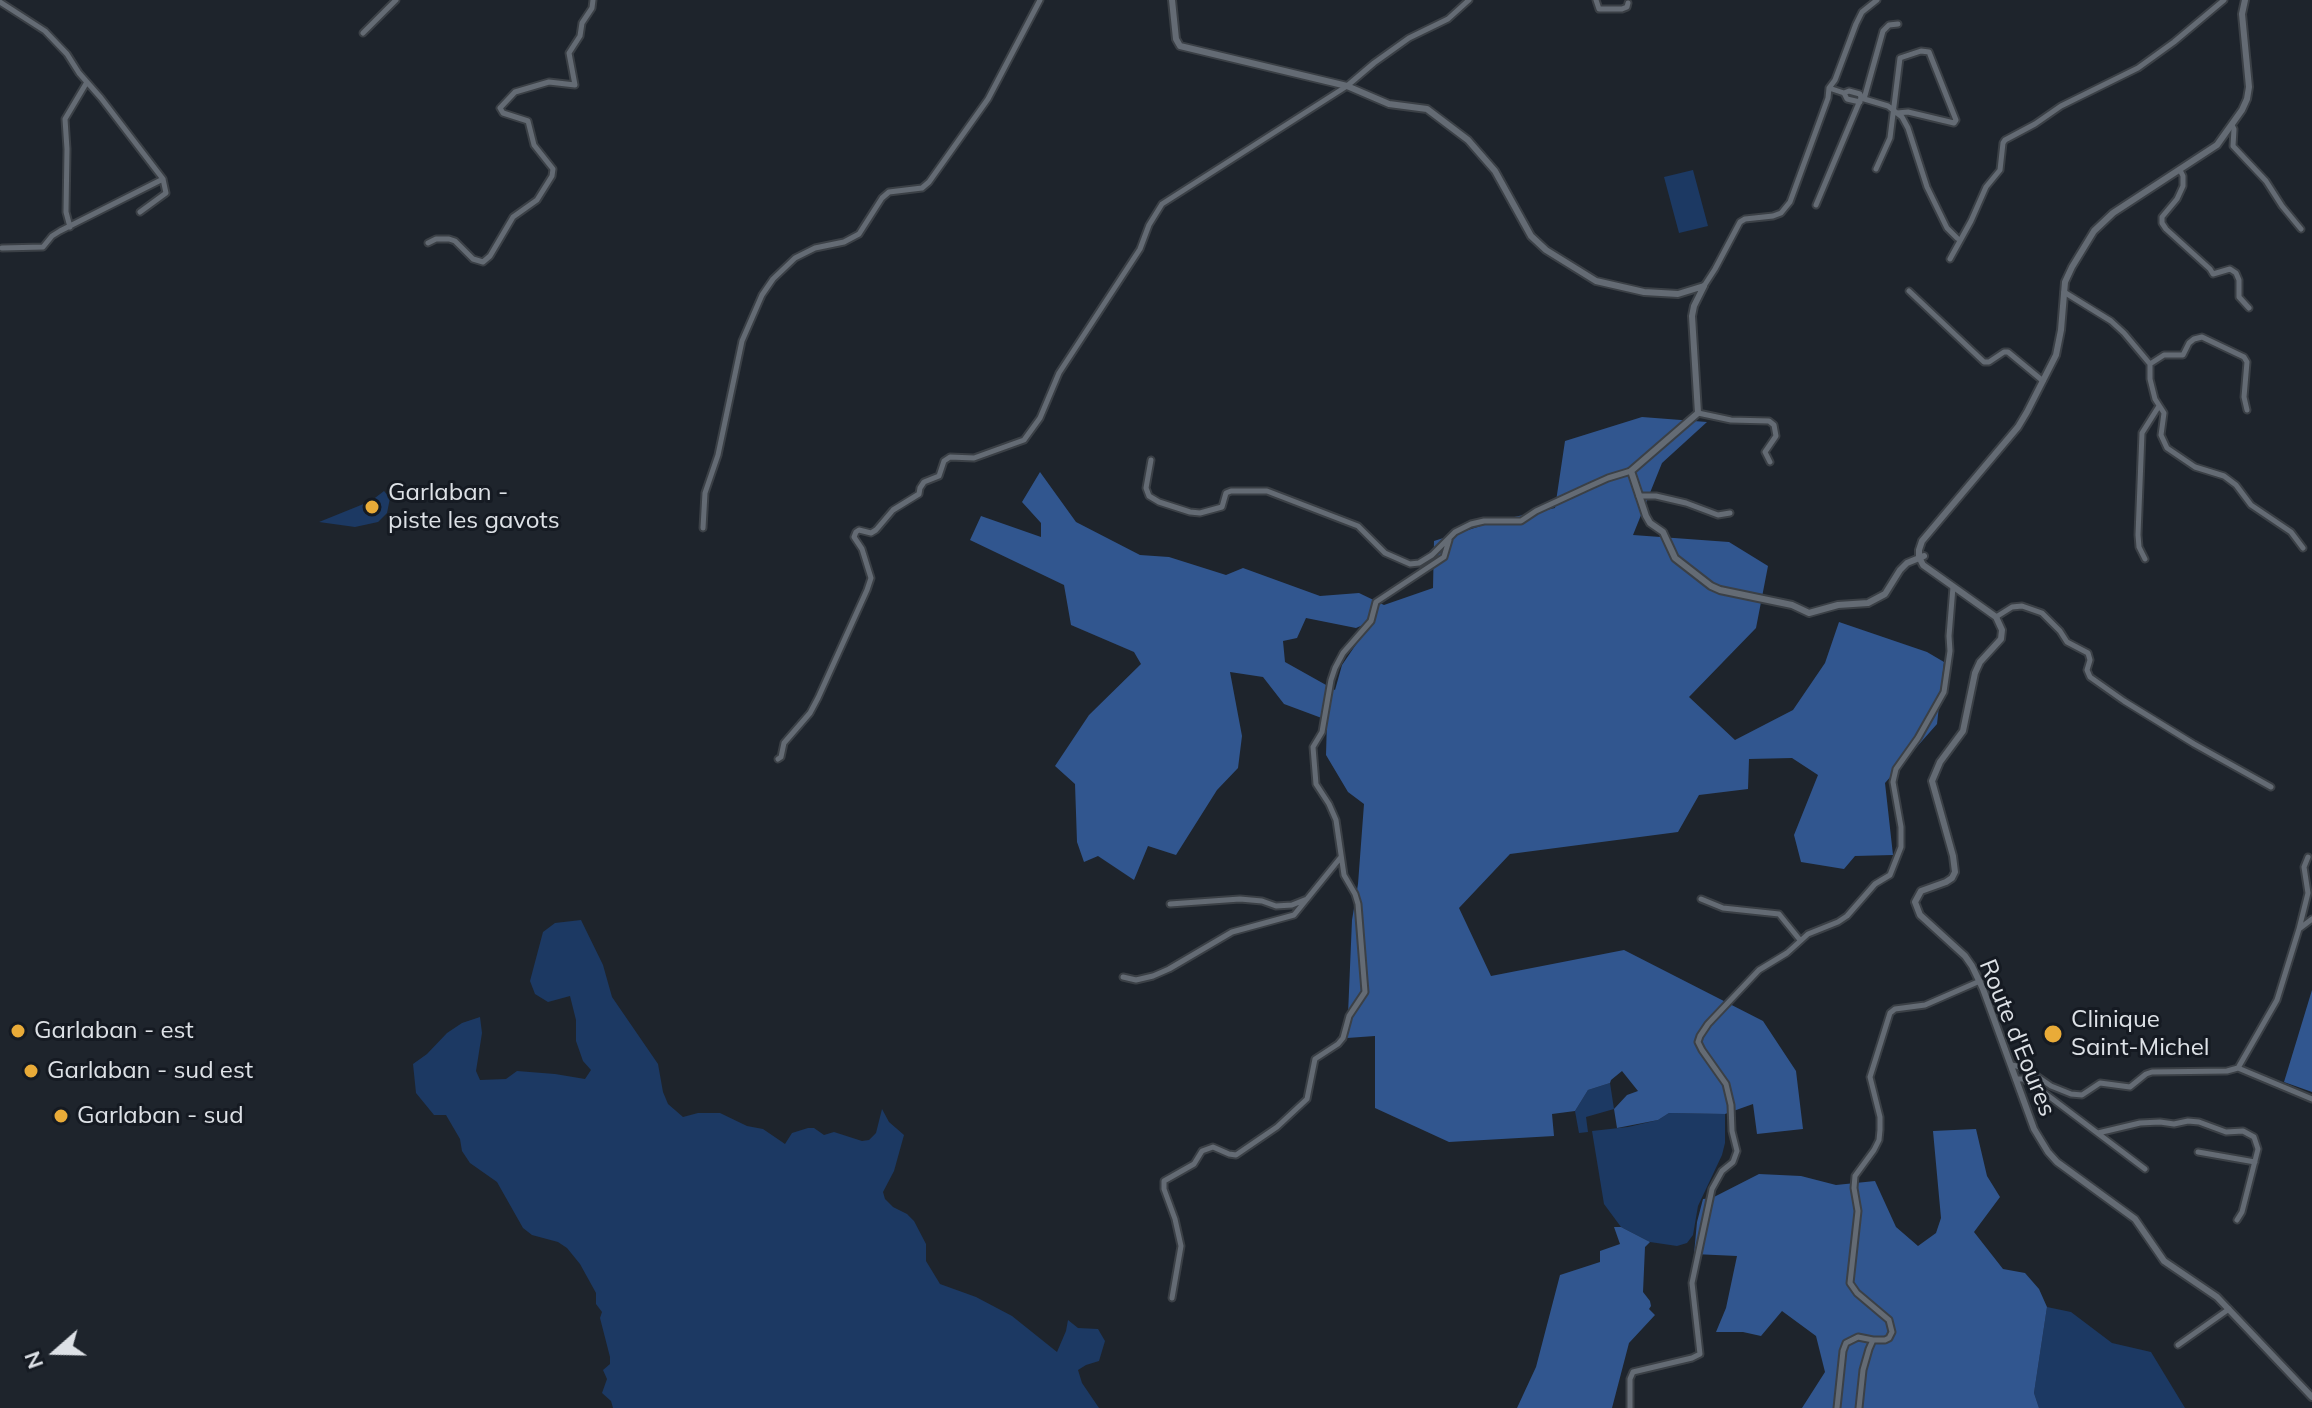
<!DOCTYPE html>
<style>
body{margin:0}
#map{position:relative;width:2312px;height:1408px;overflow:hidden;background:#1e242c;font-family:Mulish,sans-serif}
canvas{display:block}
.north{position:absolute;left:16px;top:1312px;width:80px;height:80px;-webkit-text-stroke:6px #151a22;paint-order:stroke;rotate:250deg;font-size:22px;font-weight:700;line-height:32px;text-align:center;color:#dde1e6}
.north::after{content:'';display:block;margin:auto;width:28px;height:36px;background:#dde1e6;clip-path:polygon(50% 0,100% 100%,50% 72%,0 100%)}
</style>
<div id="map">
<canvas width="2312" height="1408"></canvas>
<div class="north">N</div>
</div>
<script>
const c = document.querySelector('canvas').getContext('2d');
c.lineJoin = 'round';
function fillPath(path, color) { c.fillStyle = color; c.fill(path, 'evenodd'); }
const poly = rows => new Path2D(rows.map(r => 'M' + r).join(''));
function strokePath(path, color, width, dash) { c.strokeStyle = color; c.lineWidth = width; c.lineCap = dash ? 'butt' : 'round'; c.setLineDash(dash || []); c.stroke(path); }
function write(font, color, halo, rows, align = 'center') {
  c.font = font + ' Mulish,sans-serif'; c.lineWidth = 6; c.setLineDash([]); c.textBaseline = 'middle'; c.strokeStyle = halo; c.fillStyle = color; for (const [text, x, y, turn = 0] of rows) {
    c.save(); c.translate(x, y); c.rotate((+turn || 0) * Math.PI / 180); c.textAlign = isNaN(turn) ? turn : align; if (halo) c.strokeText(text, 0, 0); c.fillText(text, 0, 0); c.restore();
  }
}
fillPath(poly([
 [1693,170,1708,226,1679,233,1664,177],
 [384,491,390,498,387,513,378,522,355,527,319,522,371,501],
 [581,920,603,965,612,997,658,1064,663,1092,668,1104,683,1117,698,1113,720,1113,747,1126,763,1129,785,1144,792,1133,808,1128,814,1128,824,1135,834,1132,862,1141,869,1140,876,1133,882,1109,889,1122,904,1135,894,1171,883,1192,885,1199,893,1207,907,1214,914,1221,926,1244,926,1261,940,1284,976,1297,1012,1316,1057,1352,1066,1331,1068,1320,1078,1328,1098,1329,1105,1341,1099,1361,1086,1365,1078,1370,1082,1383,1099,1408,613,1408,611,1401,602,1393,607,1379,603,1370,610,1364,610,1357,600,1318,602,1312,596,1304,596,1293,580,1264,567,1248,558,1242,532,1235,523,1228,497,1182,470,1163,462,1151,460,1139,446,1115,434,1115,416,1093,413,1064,427,1054,447,1033,462,1023,480,1017,482,1033,476,1071,480,1080,506,1079,517,1071,555,1074,585,1079,591,1070,583,1061,576,1041,576,1020,570,996,548,1002,535,994,530,981,543,932,555,923],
 [1610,1083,1614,1109,1586,1117,1588,1132,1579,1133,1575,1111,1588,1090],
 [1669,1113,1725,1114,1725,1143,1722,1155,1698,1206,1693,1235,1687,1243,1677,1246,1650,1242,1621,1227,1604,1204,1592,1131,1628,1127,1658,1120],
 [2047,1307,2071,1312,2112,1343,2151,1352,2185,1408,2039,1408,2034,1393]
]), '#1c3963');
fillPath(poly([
 [1642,417,1707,422,1662,463,1633,535,1729,542,1768,566,1756,628,1689,697,1735,740,1793,710,1825,663,1839,622,1927,652,1944,662,1937,724,1885,783,1893,855,1855,856,1844,869,1801,862,1794,835,1818,775,1792,758,1749,759,1748,789,1699,795,1678,832,1510,854,1459,908,1491,976,1624,950,1763,1021,1796,1071,1803,1129,1757,1134,1753,1104,1725,1114,1669,1113,1658,1120,1617,1128,1614,1109,1627,1095,1638,1091,1622,1071,1611,1080,1610,1083,1588,1090,1575,1111,1552,1114,1554,1136,1449,1142,1375,1108,1375,1036,1347,1038,1352,920,1358,884,1364,804,1348,792,1326,755,1327,720,1284,704,1263,677,1230,672,1242,736,1238,768,1217,790,1176,855,1148,846,1134,880,1098,856,1084,862,1077,842,1075,784,1055,766,1089,715,1141,664,1134,652,1071,625,1064,585,970,540,981,516,1041,537,1041,523,1022,502,1040,472,1076,522,1140,555,1169,557,1226,575,1243,568,1320,596,1359,593,1384,605,1433,588,1434,541,1496,521,1555,508,1565,441],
 [1306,618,1356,628,1372,621,1342,665,1335,690,1285,662,1283,641,1297,638],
 [2312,990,2312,1092,2284,1082],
 [1976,1129,1987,1176,2000,1197,1974,1232,2003,1269,2025,1273,2039,1289,2047,1307,2034,1393,2039,1408,1802,1408,1825,1372,1816,1336,1782,1311,1761,1336,1743,1332,1716,1332,1726,1308,1737,1256,1694,1254,1697,1222,1703,1199,1712,1198,1759,1174,1801,1176,1836,1185,1875,1181,1896,1227,1918,1246,1936,1233,1941,1218,1933,1131],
 [1614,1227,1621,1227,1650,1242,1645,1247,1643,1292,1650,1301,1651,1306,1649,1309,1655,1315,1629,1343,1612,1408,1517,1408,1536,1367,1560,1275,1600,1262,1600,1251,1620,1244]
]), '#31568f');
const minor = poly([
 [1596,0,1599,9,1622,9,1627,7,1628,3],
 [0,2,45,31,67,54,79,73,101,98,163,179,60,231,52,236,43,247,2,248],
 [363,33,396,0],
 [1844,93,1847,99,1860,102],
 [1861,98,1888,106,1902,117,1908,128,1927,187,1947,228,1957,238],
 [1864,99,1883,31,1889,25,1898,24],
 [2232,125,2234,129,2233,146,2266,181,2282,206,2301,229],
 [1876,169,1890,138,1900,58,1921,51,1929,52,1956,120,1954,123,1908,112,1897,113],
 [2180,170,2183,176,2183,186,2177,199,2162,217,2162,223,2166,229,2210,269,2213,274,2230,269,2236,273,2239,280,2239,297,2249,308],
 [1816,205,1861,98,1860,94,1849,91,1844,93,1829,88],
 [140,212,166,193,163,179],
 [70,227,66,212,67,149,65,119,87,82],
 [428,243,436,239,449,239,455,241,473,259,483,262,490,256,513,217,537,200,552,176,553,169,534,145,528,121,503,113,500,108,515,92,549,82,575,85,569,53,580,36,582,23,592,8,593,0],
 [1950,259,1971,221,1986,187,2000,170,2003,143,2005,140,2035,124,2061,106,2138,68,2174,42,2224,0],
 [1704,286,1715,269,1740,222,1745,219,1773,216,1781,213,1790,202,1828,98,1829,88,1835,80,1856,24,1862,12,1877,0],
 [1909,291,1984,362,1989,362,2004,352,2008,352,2043,381],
 [2064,292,2111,321,2124,333,2150,364,2150,379,2155,399,2164,413,2161,435,2167,448,2195,467,2224,476,2236,485,2251,505,2291,532,2303,548],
 [2150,364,2164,355,2183,355,2189,343,2194,339,2202,337,2244,357,2247,362,2244,397,2247,410],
 [1698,413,1731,420,1769,421,1774,425,1776,436,1765,452,1770,462],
 [1151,460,1146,488,1149,496,1159,502,1190,512,1200,513,1222,507,1226,493,1231,491,1267,491,1358,526,1385,553,1410,564,1419,563,1432,555,1455,532,1471,524,1484,521,1521,521,1536,511,1588,487,1608,478,1631,471],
 [1639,496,1656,496,1686,503,1718,515,1730,513],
 [703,528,705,493,718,455,742,341,762,295,773,279,795,258,815,248,844,242,859,234,882,198,889,192,922,188,929,182,988,99,1040,0],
 [2145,559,2139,547,2138,535,2142,433,2159,406],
 [1996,617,2012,607,2022,606,2042,613,2060,631,2067,642,2088,653,2090,660,2087,670,2090,677,2124,701,2194,744,2271,787],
 [778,759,781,757,784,743,810,713,818,698,867,590,871,578,862,549,854,537,856,532,859,530,871,533,876,530,893,510,919,494,920,488,924,482,939,476,944,461,950,457,974,458,1024,440,1040,418,1059,373,1140,249,1149,225,1162,204,1347,86,1374,63,1409,38,1448,19,1469,0],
 [1701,899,1723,908,1779,914,1800,940],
 [1170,904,1240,899,1262,901,1276,906,1292,905,1307,899],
 [2299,929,2308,893,2304,867,2308,857],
 [1123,977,1136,980,1153,976,1169,969,1232,932,1294,915,1341,857],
 [2012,1065,2025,1068,2051,1086,2071,1094,2082,1095,2100,1083,2130,1087,2146,1074,2152,1072,2227,1071,2238,1068,2277,1000,2299,929,2312,919],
 [2238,1068,2312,1099],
 [2017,1079,2023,1079,2034,1085,2145,1169],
 [2098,1133,2140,1123,2160,1122,2174,1124,2188,1121,2199,1122,2226,1132,2243,1131,2254,1137,2258,1149,2242,1212,2237,1220],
 [2198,1152,2255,1162],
 [1172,1298,1181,1246,1175,1219,1164,1189,1164,1181,1194,1164,1202,1151,1213,1147,1229,1154,1236,1155,1277,1127,1307,1099,1315,1059,1338,1044,1343,1038,1349,1016,1365,992,1358,904,1355,894,1344,875,1336,820,1329,804,1316,784,1313,747,1322,732,1331,680,1335,668,1343,653,1371,621,1376,602,1444,557,1449,540],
 [2178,1345,2229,1309],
 [1630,1408,1630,1379,1633,1372,1692,1358,1700,1354,1692,1283,1712,1189,1722,1171,1733,1162,1737,1151,1732,1131,1731,1105,1726,1084,1702,1050,1698,1042,1700,1036,1708,1024,1759,970,1787,953,1808,934,1838,922,1847,916,1875,884,1890,875,1901,847,1901,827,1893,782,1896,769,1918,738,1944,692,1950,651,1949,636,1953,587],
 [1837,1408,1843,1351,1846,1343,1858,1337,1873,1340],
 [1859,1408,1863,1370,1869,1349,1873,1340,1885,1340,1889,1338,1892,1332,1889,1320,1857,1293,1850,1283,1858,1211,1854,1188,1855,1176,1874,1150,1879,1140,1880,1130,1880,1117,1870,1077,1890,1013,1895,1009,1925,1005,1980,981]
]);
const tertiary = poly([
 [1172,0,1176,39,1180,46,1347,86,1389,104,1427,109,1468,140,1495,171,1531,236,1546,250,1596,281,1644,292,1678,294,1704,286],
 [2245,0,2242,14,2249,87,2247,99,2242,110,2217,145,2113,213,2094,231,2072,267,2065,282,2061,330,2056,355,2027,412,2018,427,1922,541,1919,550,1919,557,1923,565,1996,617,2002,630,2001,639,1980,662,1975,673,1963,731,1940,762,1932,781,1953,856,1955,872,1952,878,1946,882,1921,891,1915,902,1920,915,1965,956,1972,966,1983,989,2034,1129,2048,1152,2057,1162,2135,1219,2164,1261,2217,1297,2312,1397],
 [1704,286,1694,306,1692,316,1698,413,1631,471,1646,516,1650,523,1663,532,1675,558,1711,586,1720,590,1792,605,1809,613,1838,605,1868,603,1885,594,1900,570,1907,563,1924,556]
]);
strokePath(minor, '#3b4046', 9);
strokePath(tertiary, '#3b4046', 10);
strokePath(minor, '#646b74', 5);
strokePath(tertiary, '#646b74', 6);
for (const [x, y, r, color] of [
 [372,507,8,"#e9ab38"],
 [18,1031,8,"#e9ab38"],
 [2053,1034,10,"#e9ab38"],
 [31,1071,8,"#e9ab38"],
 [61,1116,8,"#e9ab38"]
]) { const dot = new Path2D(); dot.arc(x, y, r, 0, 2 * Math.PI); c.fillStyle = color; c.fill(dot); strokePath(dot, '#151a22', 3); }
write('24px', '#dde1e6', '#151a22', [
 ["Garlaban -",388,493],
 ["piste les gavots",388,521],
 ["Clinique",2071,1020],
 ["Saint-Michel",2071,1048],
 ["Garlaban - est",34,1031],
 ["Garlaban - sud est",47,1071],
 ["Garlaban - sud",77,1116]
], 'left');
write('24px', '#dde1e6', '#151a22', [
 ["Route d'Eoures",2017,1038,68]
]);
</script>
